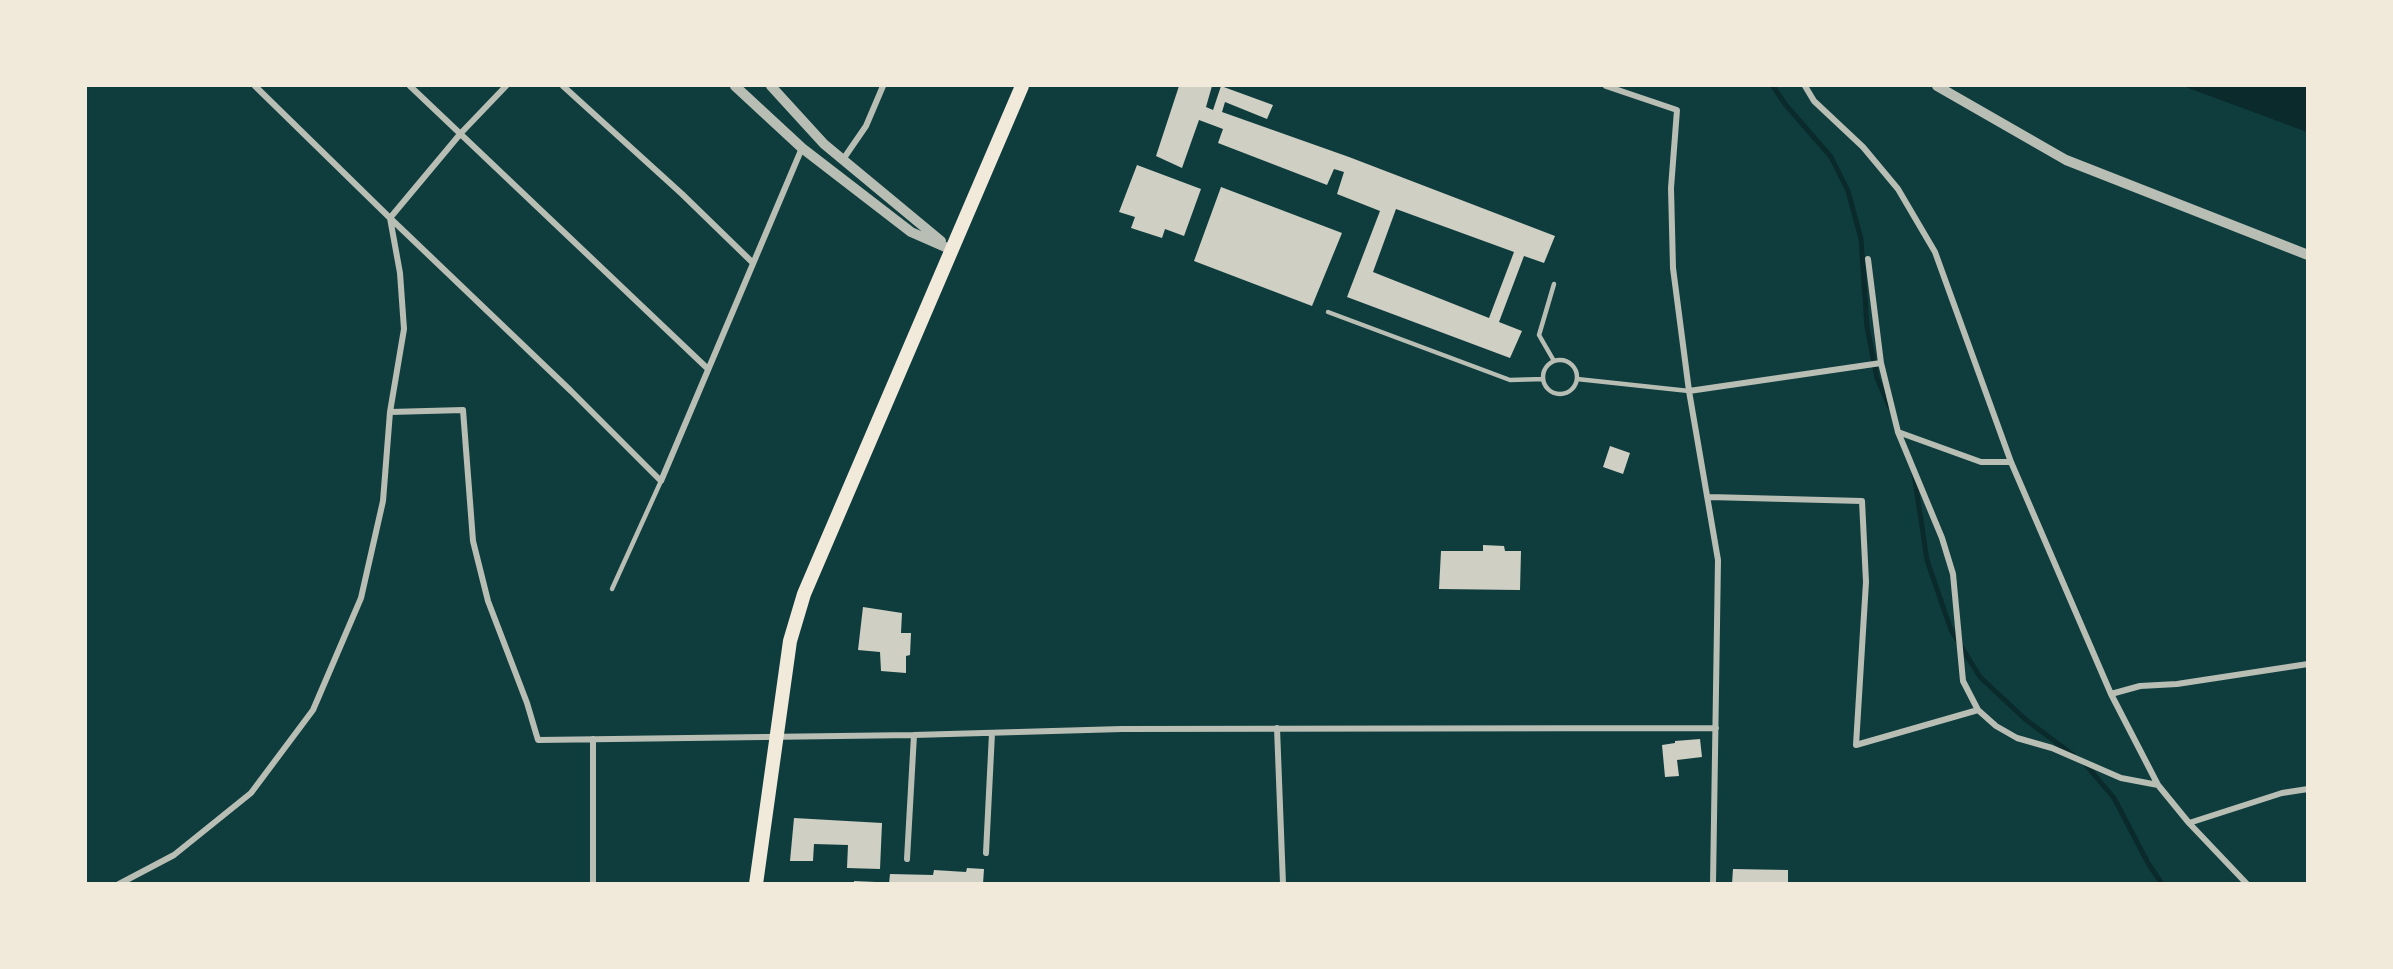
<!DOCTYPE html>
<style>
body{margin:0}
#map{position:relative;width:2393px;height:969px;overflow:hidden;background:#0f3d3e;font-family:Inter,sans-serif}
canvas{display:block}
.frame{position:absolute;inset:0;border:87px solid #f1e9da;pointer-events:none}
</style>
<div id="map">
<canvas width="2393" height="969"></canvas>
<div class="frame"></div>
</div>
<script>
const c = document.querySelector('canvas').getContext('2d');
c.lineJoin = 'round';
function fillPath(path, color) { c.fillStyle = color; c.fill(path, 'evenodd'); }
const poly = rows => new Path2D(rows.map(r => 'M' + r).join(''));
function strokePath(path, color, width, dash) { c.strokeStyle = color; c.lineWidth = width; c.lineCap = dash ? 'butt' : 'round'; c.setLineDash(dash || []); c.stroke(path); }
fillPath(poly([
 [2183,86,2307,86,2307,132]
]), '#0a2a2b');
strokePath(poly([
 [1773,86,1785,104,1831,157,1848,191,1861,239,1867,327,1877,378,1889,406],
 [1914,474,1927,560,1951,630,1980,677,2025,719,2073,755],
 [2086,765,2114,798,2148,863,2162,884]
]), '#0a2a2b', 5);
fillPath(poly([
 [1179,86,1212,86,1206,107,1213,110,1221,86,1273,105,1267,119,1225,102,1222,112,1349,157,1555,236,1544,263,1524,256,1499,322,1522,331,1510,358,1347,297,1380,211,1337,194,1344,172,1334,169,1327,185,1218,143,1223,129,1199,120,1182,168,1156,156],
 [1396,209,1514,252,1489,318,1373,272],
 [1137,165,1201,189,1184,236,1165,229,1162,238,1131,228,1135,217,1119,212],
 [1221,187,1342,233,1312,306,1194,261],
 [1610,446,1630,453,1623,474,1603,467],
 [1483,545,1504,546,1505,551,1521,551,1520,590,1439,589,1441,551,1483,551],
 [863,607,902,613,901,633,911,633,910,655,906,656,906,673,881,671,880,652,858,650],
 [1700,739,1702,757,1677,760,1679,776,1665,777,1662,745,1675,743,1675,741],
 [794,818,882,823,880,869,847,868,848,845,814,844,813,861,790,861],
 [967,868,984,869,983,884,889,884,890,874,933,875,934,870,966,872],
 [1733,869,1788,870,1788,884,1732,884],
 [854,881,876,882,876,884,854,884]
]), '#cfcfc3');
strokePath(poly([
 [1328,312,1510,380,1543,379],
 '1543 377a17 17 0 1 1 34 0a17 17 0 1 1-34 0Z',
 [1554,361,1539,335,1554,284],
 [1577,379,1689,391],
 [612,589,661,481]
]), '#b8beb3', 4.5);
strokePath(poly([
 [410,86,708,369],
 [506,86,461,133,390,218,571,391,661,481,802,148],
 [563,86,682,194,753,263],
 [1606,86,1677,110,1671,188,1673,268,1689,391,1718,560,1713,884],
 [1805,86,1814,101,1863,147,1898,189,1935,252,2011,462,2111,694,2158,785,2189,823,2247,884],
 [844,158,866,126,883,86],
 [1868,259,1881,363,1898,432,1942,538,1953,574,1963,681,1978,710,1996,726,2017,738,2052,748,2121,778,2158,785],
 [1689,391,1881,363],
 [390,412,463,410,473,541,488,601,527,703,538,740,914,735,1122,729,1716,728],
 [1898,432,1981,462,2011,462],
 [1709,497,1862,501,1866,582,1856,745,1978,710],
 [2111,694,2140,686,2177,684,2308,664],
 [1277,728,1283,884],
 [593,739,593,884],
 [2189,823,2282,793,2308,789],
 [986,853,992,733],
 [907,859,914,735],
 [119,884,174,855,251,793,313,710,361,598,383,501,390,412,404,329,400,273,390,218,255,86]
]), '#b8beb3', 6);
strokePath(poly([
 [735,86,802,148,911,232,952,250],
 [771,86,824,144,941,241],
 [1937,86,2066,160,2308,255]
]), '#b8beb3', 10);
strokePath(poly([
 [756,884,790,641,804,594,1022,86]
]), '#f1e9da', 14);
</script>
